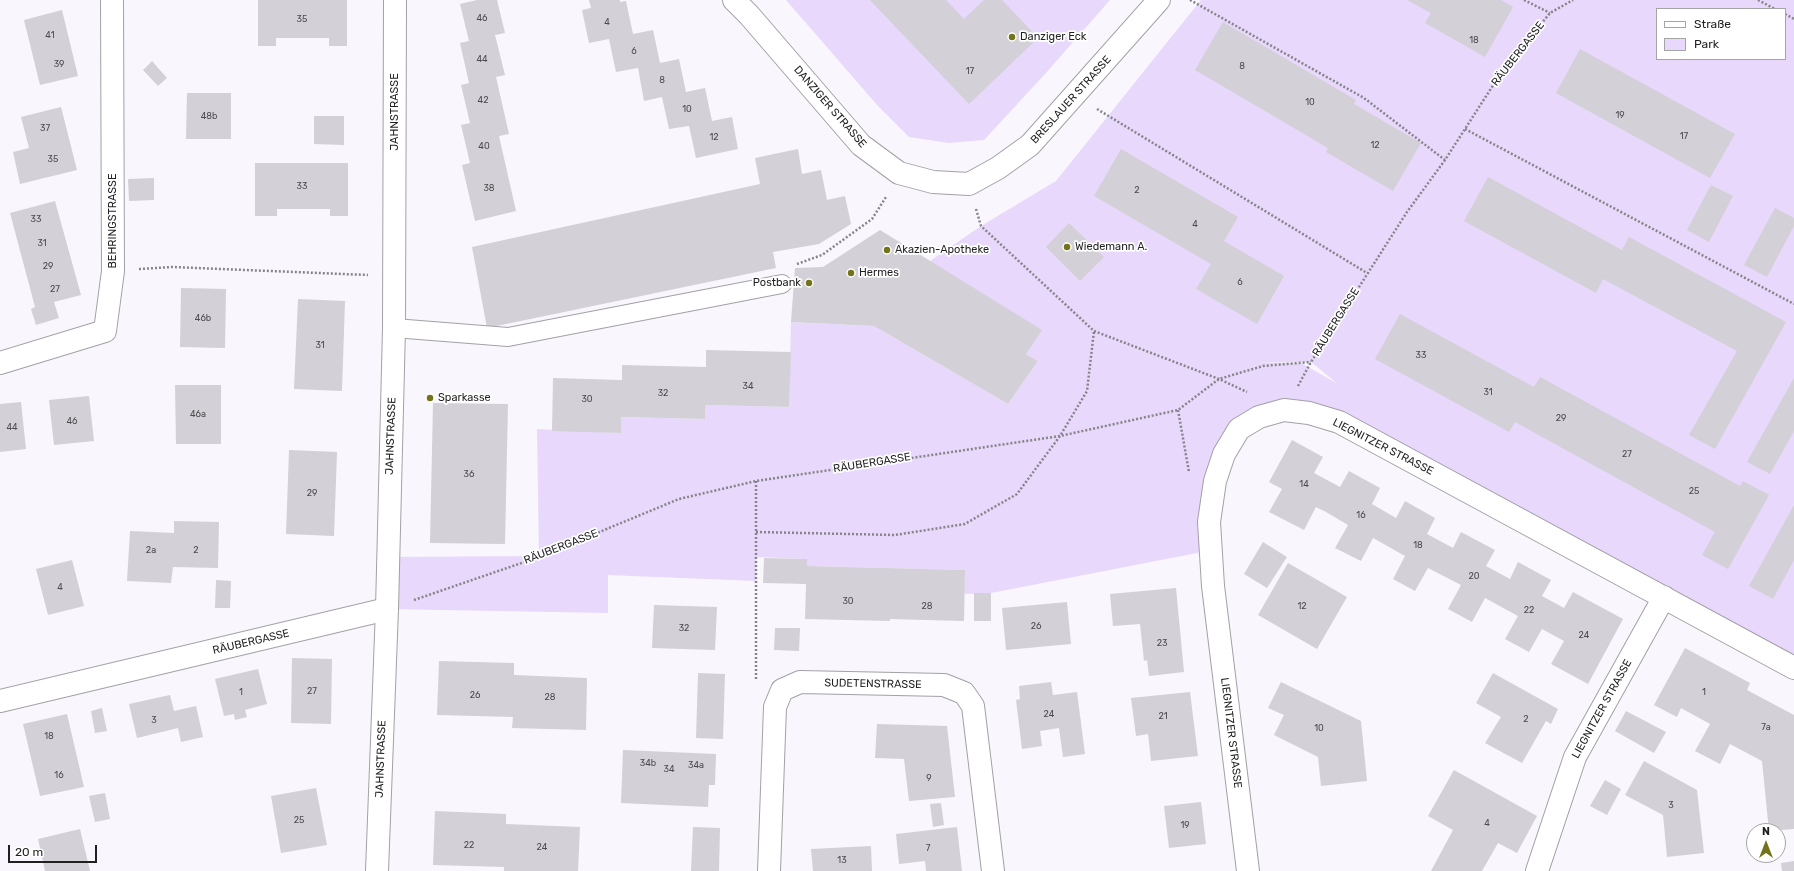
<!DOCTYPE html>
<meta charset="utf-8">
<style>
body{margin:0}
#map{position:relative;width:1794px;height:871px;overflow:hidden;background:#f9f6fd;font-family:Rubik,sans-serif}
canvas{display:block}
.legend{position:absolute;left:1656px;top:8px;width:130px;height:52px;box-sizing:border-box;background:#fff;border:1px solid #a6a5a6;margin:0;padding:5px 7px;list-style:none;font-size:12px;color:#201f21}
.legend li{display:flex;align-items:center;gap:8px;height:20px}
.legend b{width:20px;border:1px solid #a6a5a6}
.north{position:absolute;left:1746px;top:823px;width:40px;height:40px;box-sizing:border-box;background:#fff;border:1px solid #a6a5a6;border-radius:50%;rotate:0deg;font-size:11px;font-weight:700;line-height:16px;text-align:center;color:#201f21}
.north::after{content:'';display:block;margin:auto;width:14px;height:18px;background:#73741a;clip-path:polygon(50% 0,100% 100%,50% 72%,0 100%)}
.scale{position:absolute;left:8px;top:845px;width:89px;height:18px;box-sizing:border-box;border:2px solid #201f21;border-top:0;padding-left:5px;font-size:12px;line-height:14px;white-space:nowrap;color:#201f21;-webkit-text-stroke:3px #fff;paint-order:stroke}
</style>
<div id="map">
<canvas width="1794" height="871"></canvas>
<ul class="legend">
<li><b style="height:5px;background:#fff"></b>Straße</li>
<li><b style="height:11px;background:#e7d8fc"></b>Park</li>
</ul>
<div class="north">N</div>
<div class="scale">20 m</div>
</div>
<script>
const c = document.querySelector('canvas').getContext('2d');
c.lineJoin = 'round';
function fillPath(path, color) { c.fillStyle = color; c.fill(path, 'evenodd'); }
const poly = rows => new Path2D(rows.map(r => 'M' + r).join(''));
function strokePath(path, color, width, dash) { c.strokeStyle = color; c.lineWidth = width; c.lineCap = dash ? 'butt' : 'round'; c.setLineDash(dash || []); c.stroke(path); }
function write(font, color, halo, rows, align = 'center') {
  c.font = font + ' Rubik,sans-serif'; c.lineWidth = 3.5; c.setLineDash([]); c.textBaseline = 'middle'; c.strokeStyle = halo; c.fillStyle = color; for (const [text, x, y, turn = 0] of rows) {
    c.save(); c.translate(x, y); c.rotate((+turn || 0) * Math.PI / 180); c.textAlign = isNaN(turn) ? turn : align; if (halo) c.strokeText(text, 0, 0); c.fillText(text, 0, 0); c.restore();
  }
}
fillPath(poly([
 [786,0,1110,0,1045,74,984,140,949,143,909,137,878,106],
 [1201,0,1794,0,1794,663,1309,413,1240,429,1202,552,991,593,964,594,965,570,807,566,806,559,756,557,756,581,608,575,608,613,387,609,388,557,539,556,537,429,620,433,621,417,704,419,705,405,789,407,791,322,874,326,1008,404,1038,361,1026,354,930,261,981,226,1056,181],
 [1657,9,1785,9,1785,59,1657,59],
 [1255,362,1311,362,1338,384,1301,363]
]), '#e7d8fc');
fillPath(poly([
 [258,0,347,0,347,46,329,46,329,38,276,38,276,46,258,46],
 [477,0,497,0,505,33,495,35,505,75,496,77,509,134,499,136,516,211,475,221,462,165,470,163,461,125,470,123,461,85,469,83,460,43,469,41,460,4],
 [589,0,620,0,620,2,626,1,633,34,653,30,660,63,679,59,686,92,705,88,712,121,732,117,738,149,696,158,689,126,669,129,662,97,644,101,638,68,616,72,609,39,589,43,582,10,591,8],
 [870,0,946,0,964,19,984,0,1002,0,1038,38,969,104],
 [1407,0,1501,0,1513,7,1485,57,1425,23,1431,13],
 [62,10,78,76,40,85,24,20],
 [1223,22,1356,100,1354,104,1421,143,1393,191,1326,152,1328,148,1195,70],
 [1580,49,1735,134,1710,178,1556,93],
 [152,61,167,78,158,86,143,70],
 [187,93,231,93,231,139,186,139],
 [61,107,77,170,20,184,13,152,29,148,21,117],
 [314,116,344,116,344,145,314,144],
 [798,149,802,174,821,170,827,200,845,196,851,224,819,244,773,252,776,268,487,328,472,247,760,184,755,158],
 [1121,149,1238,217,1224,241,1284,276,1257,324,1196,289,1211,264,1094,196],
 [255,163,348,163,348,216,330,216,330,209,277,209,277,216,255,216],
 [1488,177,1622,250,1629,237,1786,322,1715,449,1689,435,1737,351,1603,279,1596,293,1464,221],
 [154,178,154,200,129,201,128,179],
 [1711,185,1733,196,1709,242,1687,230],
 [55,201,81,295,54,302,59,318,36,325,31,309,35,307,10,213],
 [1775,208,1794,218,1794,226,1767,277,1744,265],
 [1069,223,1104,257,1080,281,1046,247],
 [880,230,1042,330,1026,354,1038,361,1008,404,874,326,791,322,795,268,823,267],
 [181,288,226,289,225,348,180,347],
 [298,299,345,301,342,391,294,389],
 [1400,314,1534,387,1540,377,1740,486,1743,481,1769,495,1728,569,1702,555,1715,532,1515,422,1509,432,1375,359],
 [706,350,791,352,789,407,705,405,705,419,621,417,621,433,552,431,553,378,622,380,622,365,706,367],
 [1794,378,1794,431,1770,474,1747,462],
 [175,385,221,385,221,444,176,444],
 [89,396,94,441,54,445,49,400],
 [21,402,26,449,0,452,0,404],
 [433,403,508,404,505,544,430,543],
 [1292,440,1323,457,1314,473,1340,487,1349,471,1380,488,1372,504,1396,518,1405,501,1435,518,1427,534,1453,548,1461,532,1495,550,1486,566,1510,579,1518,562,1551,580,1542,596,1564,608,1573,592,1623,619,1588,684,1551,664,1564,641,1542,629,1529,652,1505,639,1518,616,1485,598,1472,622,1448,609,1461,585,1428,568,1415,591,1393,579,1405,556,1382,543,1373,538,1361,561,1335,548,1348,525,1326,512,1316,507,1304,530,1269,512,1282,489,1269,482],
 [289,450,337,452,334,536,286,534],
 [1794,505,1794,560,1773,599,1749,586],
 [174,521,219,522,218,568,173,567,171,583,127,581,130,531,174,533],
 [1263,542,1287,557,1267,588,1244,574],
 [764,558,807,559,807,566,965,570,964,621,890,619,890,621,805,619,806,584,763,583],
 [72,560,84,606,48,615,36,569],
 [1288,563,1347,597,1317,649,1258,615],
 [216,580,231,581,230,608,215,608],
 [1176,588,1184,672,1149,676,1147,660,1144,661,1140,624,1113,626,1110,594],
 [974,593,991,593,991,621,974,621],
 [1067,602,1071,644,1006,650,1002,608],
 [654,605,717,607,715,650,652,648],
 [775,628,800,628,799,651,774,650],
 [1685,648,1750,683,1747,690,1794,715,1794,829,1769,831,1762,761,1730,744,1720,764,1695,751,1710,724,1681,708,1677,717,1654,705],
 [292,658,332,659,331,724,291,723],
 [439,661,514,663,514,675,587,678,586,730,512,728,513,717,437,715],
 [258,669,267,704,245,710,247,717,235,720,234,714,224,716,215,679],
 [698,673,725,674,723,739,696,738],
 [1493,673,1558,709,1551,724,1546,721,1522,763,1485,743,1501,717,1476,703],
 [1051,682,1053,695,1077,692,1085,754,1063,757,1059,728,1040,731,1042,746,1022,749,1016,700,1020,699,1019,686],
 [1281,682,1361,721,1367,781,1321,786,1318,757,1274,735,1284,715,1268,708],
 [1190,692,1198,756,1151,761,1148,734,1136,736,1131,698],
 [170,695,174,711,196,706,203,737,181,742,178,728,137,738,129,704],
 [102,708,107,731,95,733,91,711],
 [1626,711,1666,732,1654,753,1615,731],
 [67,714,84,787,40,796,23,724],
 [877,724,947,726,955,797,909,801,904,759,875,758],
 [623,750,716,754,715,785,709,785,708,807,621,803],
 [1644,761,1697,790,1704,853,1667,857,1663,815,1625,795],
 [1454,770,1537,816,1517,853,1498,843,1482,871,1431,871,1453,830,1428,816],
 [1605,780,1621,789,1607,815,1590,806],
 [316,788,327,845,281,853,271,796],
 [105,793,110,819,95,822,89,796],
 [1201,802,1206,844,1169,848,1164,806],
 [941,803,944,825,933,827,930,804],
 [435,811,506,814,506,824,580,827,578,871,504,871,504,867,433,865],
 [693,827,720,828,719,871,691,871],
 [957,827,962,871,926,871,925,861,899,864,896,834],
 [80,829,90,871,45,871,38,839],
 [871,846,872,871,813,871,811,849],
 [1794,861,1794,871,1782,871,1781,863]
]), '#d3d0d7');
const service = poly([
 [394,328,508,337,782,284]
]);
const minor = poly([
 [734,0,749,15,861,145,899,173,933,182,969,184,998,168,1030,145,1159,0],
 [0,363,105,331,113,271,112,0],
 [0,701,387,609],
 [769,871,775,707,782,690,800,682,944,685,964,693,973,706,993,871],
 [1248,871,1213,586,1209,522,1215,481,1224,454,1239,429,1259,417,1284,410,1309,413,1339,422,1794,668],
 [1537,871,1575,757,1664,597]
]);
const tertiary = poly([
 [377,871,387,609,394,328,395,0]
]);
strokePath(service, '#a3a0a6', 20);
strokePath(minor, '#a3a0a6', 24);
strokePath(tertiary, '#a3a0a6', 24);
strokePath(poly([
 [1190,0,1364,98,1445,160],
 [1524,0,1550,13],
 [1758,0,1775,9],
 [1785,14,1794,19],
 [1097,109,1367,273],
 [1465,129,1794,304],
 [976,209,981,226,1094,331,1219,379,1247,392],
 [797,264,822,255,872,219,886,197],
 [139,269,172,267,368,275],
 [1298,386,1311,362,1407,212,1445,160,1501,73,1550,13,1573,0],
 [1178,410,1189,472],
 [756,481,756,679,757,680],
 [756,532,895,535,965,524,1017,494,1060,436,1087,391,1094,331],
 [414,600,539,557,679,499,756,481,1060,436,1178,410,1219,379,1263,366,1311,362]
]), '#868488', 2.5, [2, 2]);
strokePath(service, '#fff', 18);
strokePath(minor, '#fff', 22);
strokePath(tertiary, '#fff', 22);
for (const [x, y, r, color] of [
 [1012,37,4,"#73741a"],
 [1067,247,4,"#73741a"],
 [887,250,4,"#73741a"],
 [851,273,4,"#73741a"],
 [809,283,4,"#73741a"],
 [430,398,4,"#73741a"]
]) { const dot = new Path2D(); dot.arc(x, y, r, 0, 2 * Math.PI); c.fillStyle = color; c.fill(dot); strokePath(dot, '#fff', 1.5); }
write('9px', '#4d4b4e', null, [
 ["46",482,18],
 ["35",302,19],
 ["4",607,22],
 ["41",50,35],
 ["18",1474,40],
 ["6",634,51],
 ["44",482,59],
 ["39",59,64],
 ["8",1242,66],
 ["17",970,71],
 ["8",662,80],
 ["42",483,100],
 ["10",1310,102],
 ["10",687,109],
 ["19",1620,115],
 ["48b",209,116],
 ["37",45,128],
 ["17",1684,136],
 ["12",714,137],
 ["12",1375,145],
 ["40",484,146],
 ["35",53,159],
 ["33",302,186],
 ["38",489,188],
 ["2",1137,190],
 ["33",36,219],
 ["4",1195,224],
 ["31",42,243],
 ["29",48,266],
 ["6",1240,282],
 ["27",55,289],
 ["46b",203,318],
 ["31",320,345],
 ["33",1421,355],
 ["34",748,386],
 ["31",1488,392],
 ["32",663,393],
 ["30",587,399],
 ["46a",198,414],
 ["29",1561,418],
 ["46",72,421],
 ["44",12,427],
 ["27",1627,454],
 ["36",469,474],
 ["14",1304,484],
 ["25",1694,491],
 ["29",312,493],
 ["16",1361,515],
 ["18",1418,545],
 ["2a",151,550],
 ["2",196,550],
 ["20",1474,576],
 ["4",60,587],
 ["30",848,601],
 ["28",927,606],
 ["12",1302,606],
 ["22",1529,610],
 ["26",1036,626],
 ["32",684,628],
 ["24",1584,635],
 ["23",1162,643],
 ["27",312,691],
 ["1",241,692],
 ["1",1704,692],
 ["26",475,695],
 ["28",550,697],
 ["24",1049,714],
 ["21",1163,716],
 ["2",1526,719],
 ["3",154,720],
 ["7a",1766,727],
 ["10",1319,728],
 ["18",49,736],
 ["34b",648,763],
 ["34a",696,765],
 ["34",669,769],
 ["16",59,775],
 ["9",929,778],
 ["3",1671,805],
 ["25",299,820],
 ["4",1487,823],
 ["19",1185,825],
 ["22",469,845],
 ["24",542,847],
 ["7",928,848],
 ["13",842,860]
]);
write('11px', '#201f21', '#fff', [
 ["Danziger Eck",1020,37],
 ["Wiedemann A.",1075,247],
 ["Akazien-Apotheke",895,250],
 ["Hermes",859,273],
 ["Postbank",801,283,"right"],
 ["Sparkasse",438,398]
], 'left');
write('11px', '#201f21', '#fff', [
 ["RÄUBERGASSE",1518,54,-52],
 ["BRESLAUER STRASSE",1071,100,-48],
 ["DANZIGER STRASSE",830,107,49],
 ["JAHNSTRASSE",395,112,-90],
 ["BEHRINGSTRASSE",113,221,-90],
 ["RÄUBERGASSE",1336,322,-58],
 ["JAHNSTRASSE",391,436,-88],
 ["LIEGNITZER STRASSE",1383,447,27],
 ["RÄUBERGASSE",872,463,-9],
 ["RÄUBERGASSE",561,547,-21],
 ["RÄUBERGASSE",251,642,-13],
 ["SUDETENSTRASSE",873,684,1],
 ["LIEGNITZER STRASSE",1602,709,-61],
 ["LIEGNITZER STRASSE",1231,733,83],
 ["JAHNSTRASSE",381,759,-88]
]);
</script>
